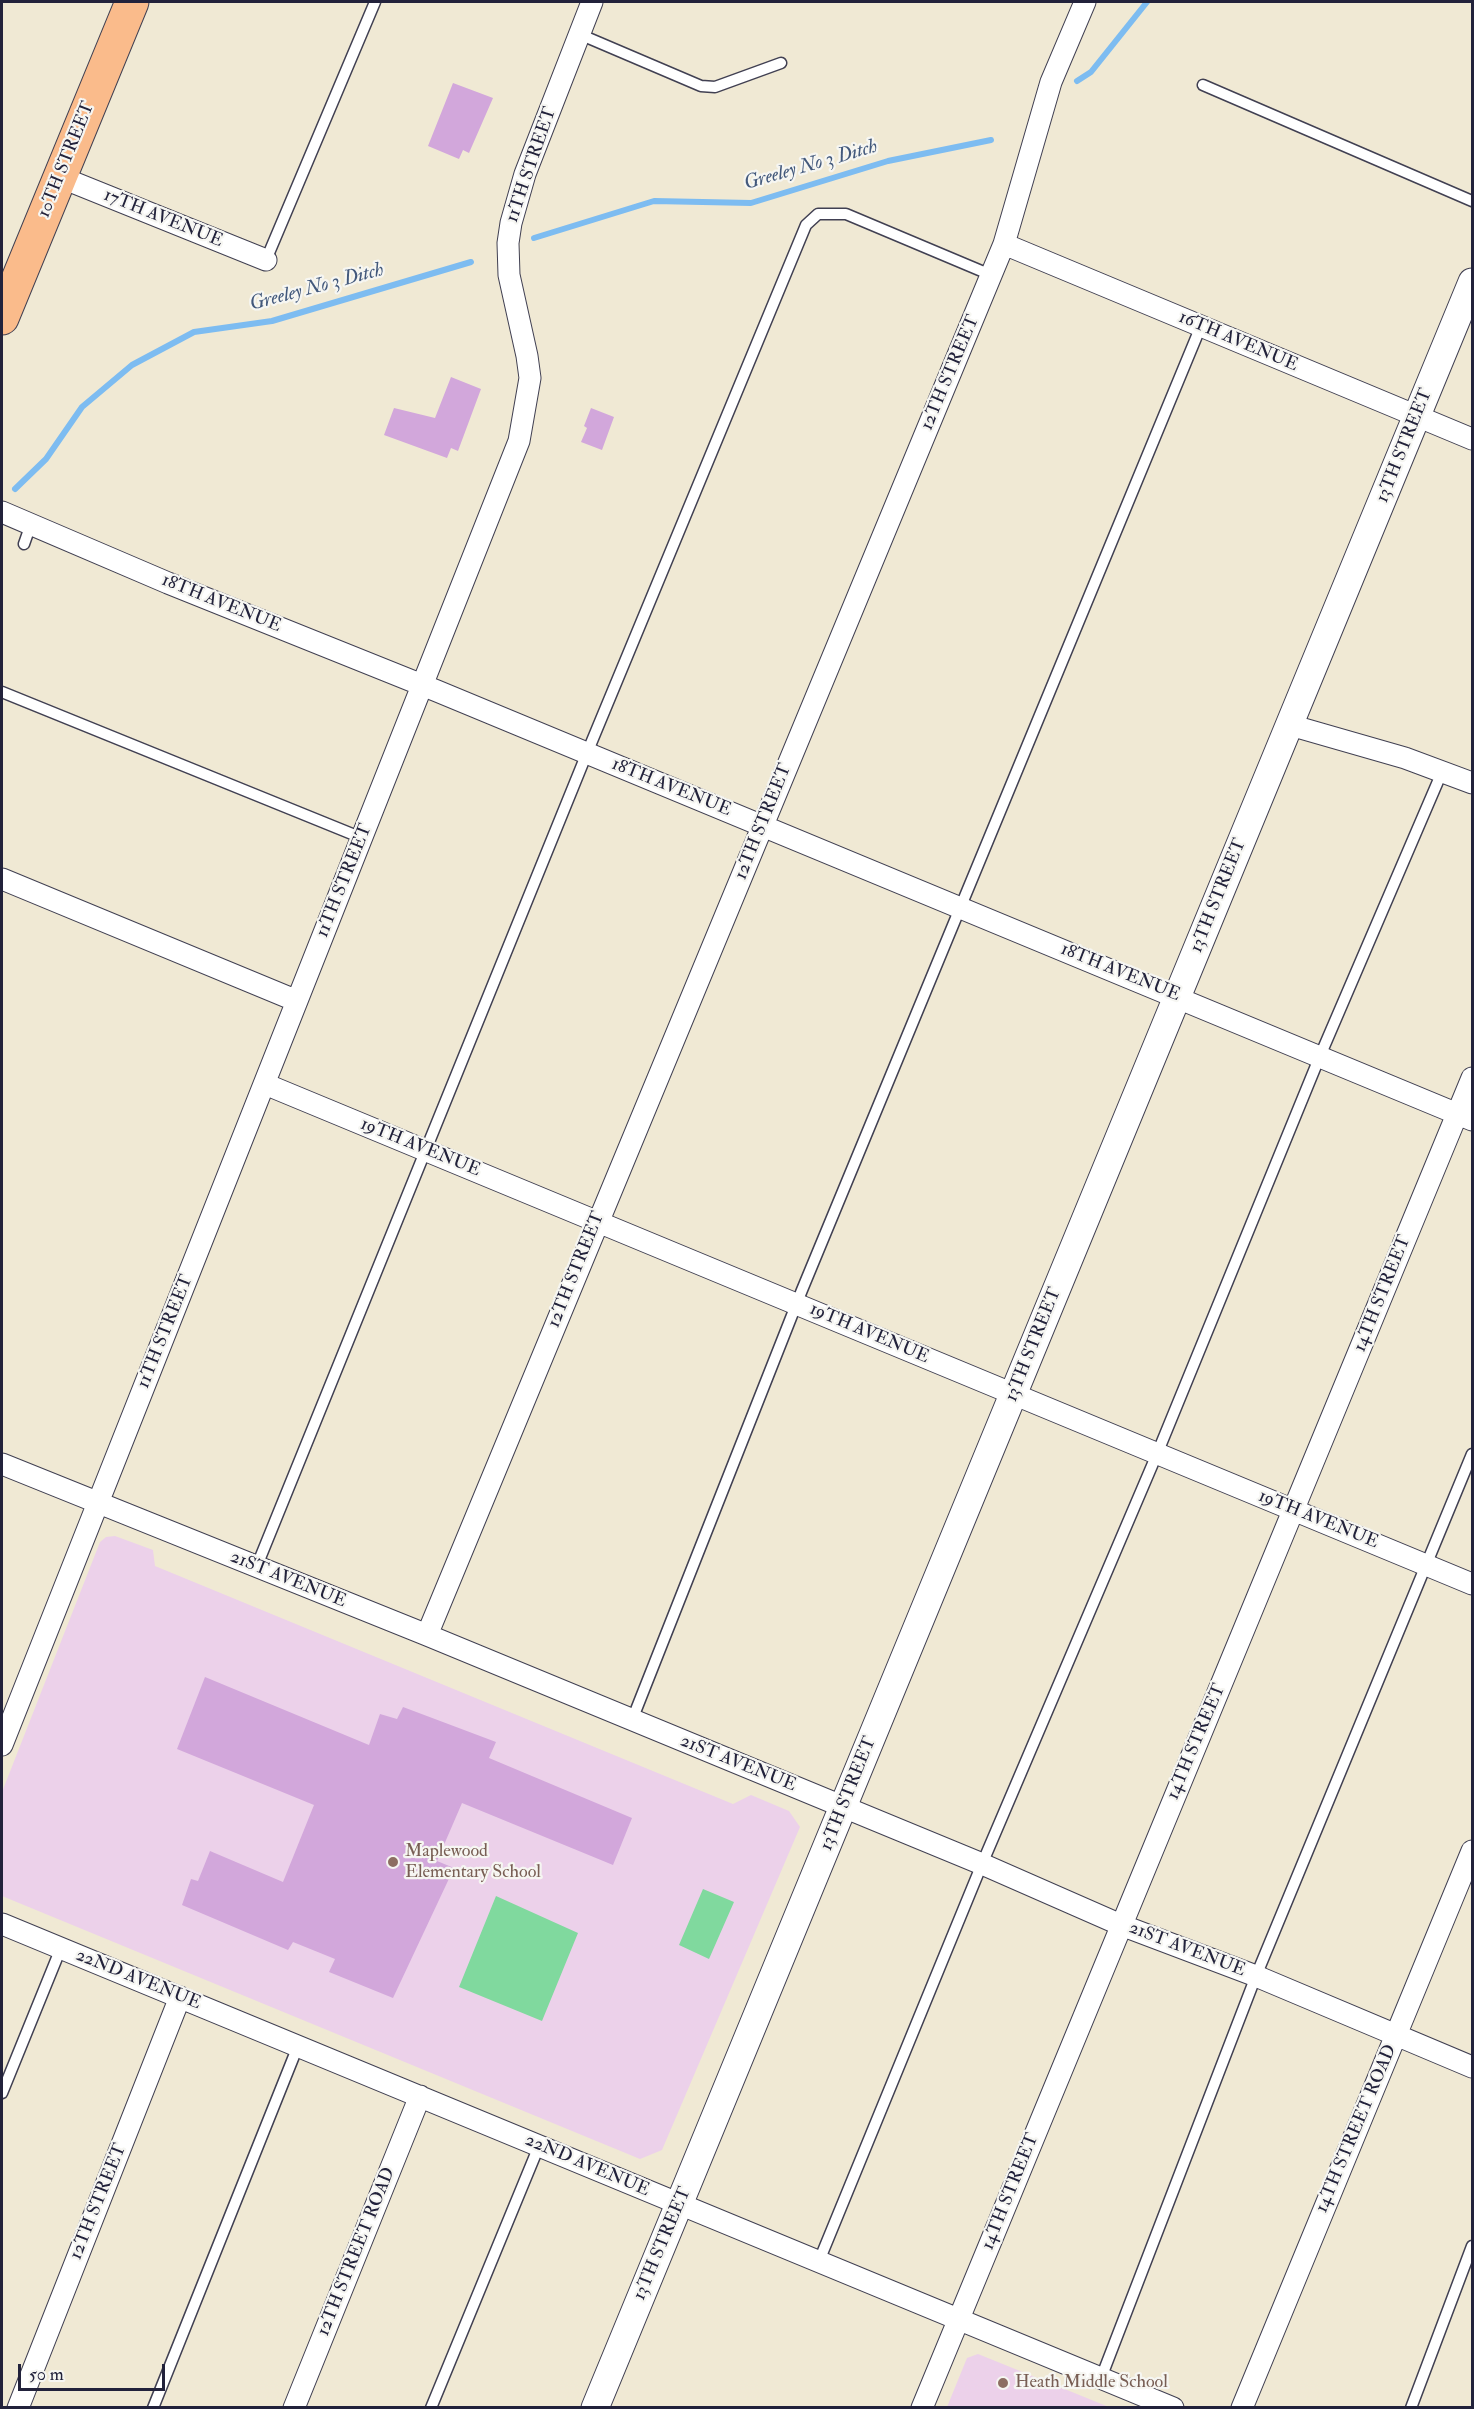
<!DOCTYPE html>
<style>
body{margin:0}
#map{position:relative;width:1474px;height:2409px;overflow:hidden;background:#f0e9d4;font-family:"IM FELL Double Pica",serif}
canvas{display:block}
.frame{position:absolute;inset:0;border:3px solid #22223b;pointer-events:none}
.scale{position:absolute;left:18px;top:2364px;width:147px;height:27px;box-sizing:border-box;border:3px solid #22223b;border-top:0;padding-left:8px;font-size:18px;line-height:21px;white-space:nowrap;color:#22223b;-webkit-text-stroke:4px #f6f6f2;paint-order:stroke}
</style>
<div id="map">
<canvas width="1474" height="2409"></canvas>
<div class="frame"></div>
<div class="scale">50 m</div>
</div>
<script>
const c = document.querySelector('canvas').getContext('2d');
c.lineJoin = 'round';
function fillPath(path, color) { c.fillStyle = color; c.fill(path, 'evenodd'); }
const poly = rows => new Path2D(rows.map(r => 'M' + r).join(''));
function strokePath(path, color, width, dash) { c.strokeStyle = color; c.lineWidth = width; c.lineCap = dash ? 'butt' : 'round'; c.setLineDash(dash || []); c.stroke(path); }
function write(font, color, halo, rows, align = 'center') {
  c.font = font + ' "IM FELL Double Pica",serif'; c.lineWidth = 4.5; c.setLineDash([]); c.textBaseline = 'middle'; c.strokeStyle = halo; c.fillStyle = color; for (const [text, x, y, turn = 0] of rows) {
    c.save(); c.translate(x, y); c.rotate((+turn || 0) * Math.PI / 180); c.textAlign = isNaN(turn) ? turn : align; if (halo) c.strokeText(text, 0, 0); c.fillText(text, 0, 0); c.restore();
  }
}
fillPath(poly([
 [115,1536,153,1550,155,1566,733,1804,751,1795,789,1811,800,1827,662,2150,640,2159,2,1896,2,1792,100,1542,106,1537],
 [978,2354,1109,2407,947,2407,967,2358]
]), '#ecd1ea');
fillPath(poly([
 [703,1889,734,1902,709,1959,679,1945],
 [496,1896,578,1933,542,2021,459,1987]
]), '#80d99e');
strokePath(poly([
 [1077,81,1091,72,1147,2],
 [534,238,654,201,751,203,888,161,991,140],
 [15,489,46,459,82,407,132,365,194,332,272,321,471,262]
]), '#7dbcf1', 6);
fillPath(poly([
 [453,83,493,98,469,153,463,150,459,159,428,146],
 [451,377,481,389,458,451,451,448,447,458,384,435,394,408,435,418],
 [591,408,614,417,602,450,581,442,587,428,584,426],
 [205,1677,369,1745,380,1714,397,1719,403,1707,496,1742,489,1758,632,1818,613,1865,462,1803,437,1861,454,1868,393,1998,329,1972,335,1959,293,1942,288,1950,182,1905,191,1879,198,1881,210,1851,283,1882,314,1805,177,1749]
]), '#d2a7db');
const service = poly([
 [579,34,701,86,715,87,781,63],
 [1203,85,1472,201],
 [266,260,375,2],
 [24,544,31,524],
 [2,692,362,838],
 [256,1568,587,753,806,225,818,214,846,214,991,275],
 [632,1720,802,1290,1201,326],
 [2,2093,61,1948],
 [819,2261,982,1864,1157,1454,1320,1056,1442,772],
 [1101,2378,1256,1976,1472,1454],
 [153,2408,298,2046],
 [431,2408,539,2146],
 [1411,2408,1472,2246]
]);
const minor = poly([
 [60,177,266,260],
 [1004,244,1472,439],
 [2,512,168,583,437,691,1472,1120],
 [1290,725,1405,758,1472,783],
 [2,879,297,1001],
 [265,1084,1472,1584],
 [2,1464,427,1635,982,1864,1121,1925,1256,1976,1472,2067],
 [427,1635,1004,244,1051,82,1085,2],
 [2,1745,519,441,530,378,527,356,509,275,508,243,511,223,525,174,592,2],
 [2,1924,1173,2408],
 [18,2408,180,1997],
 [294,2408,420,2096],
 [922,2408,1472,1078],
 [1242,2408,1472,1851]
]);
const tertiary = poly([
 [595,2408,1472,282]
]);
const primary = poly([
 [2,318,132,2]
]);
strokePath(service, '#414052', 13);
strokePath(minor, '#414052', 23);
strokePath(tertiary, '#414052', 29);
strokePath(primary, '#414052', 35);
strokePath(service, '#fff', 10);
strokePath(minor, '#fff', 21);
strokePath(tertiary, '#fff', 27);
strokePath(primary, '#fabb8b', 33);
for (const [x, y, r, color] of [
 [393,1862,6,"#8d6e63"],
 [1003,2383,6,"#8d6e63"]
]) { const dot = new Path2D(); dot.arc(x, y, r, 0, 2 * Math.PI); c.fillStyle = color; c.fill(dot); strokePath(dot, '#f6f6f2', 2); }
write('18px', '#22223b', '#f6f6f2', [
 ["10TH STREET",67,160,-68],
 ["11TH STREET",532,165,-71],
 ["17TH AVENUE",163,219,22],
 ["16TH AVENUE",1238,342,23],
 ["12TH STREET",951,373,-67],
 ["13TH STREET",1405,446,-68],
 ["18TH AVENUE",221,604,22],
 ["18TH AVENUE",671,788,22],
 ["12TH STREET",764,822,-68],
 ["11TH STREET",345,881,-68],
 ["13TH STREET",1219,896,-68],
 ["18TH AVENUE",1120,973,22],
 ["19TH AVENUE",420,1148,22],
 ["12TH STREET",577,1270,-68],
 ["14TH STREET",1383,1294,-68],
 ["11TH STREET",166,1332,-68],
 ["19TH AVENUE",869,1334,23],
 ["13TH STREET",1034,1345,-68],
 ["19TH AVENUE",1318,1520,22],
 ["21ST AVENUE",288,1580,22],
 ["14TH STREET",1197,1742,-67],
 ["21ST AVENUE",738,1764,22],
 ["13TH STREET",849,1794,-68],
 ["21ST AVENUE",1187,1950,21],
 ["22ND AVENUE",138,1980,22],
 ["14TH STREET ROAD",1357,2129,-67],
 ["22ND AVENUE",587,2166,23],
 ["14TH STREET",1011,2192,-68],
 ["12TH STREET",99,2202,-68],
 ["13TH STREET",663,2244,-67],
 ["12TH STREET ROAD",357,2252,-68]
]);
write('18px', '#785e54', '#f6f6f2', [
 ["Maplewood",405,1852],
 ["Elementary School",405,1873],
 ["Heath Middle School",1015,2383]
], 'left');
write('italic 20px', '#42587b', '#f6f6f2', [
 ["Greeley No 3 Ditch",811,166,-16],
 ["Greeley No 3 Ditch",317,288,-15]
]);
</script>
